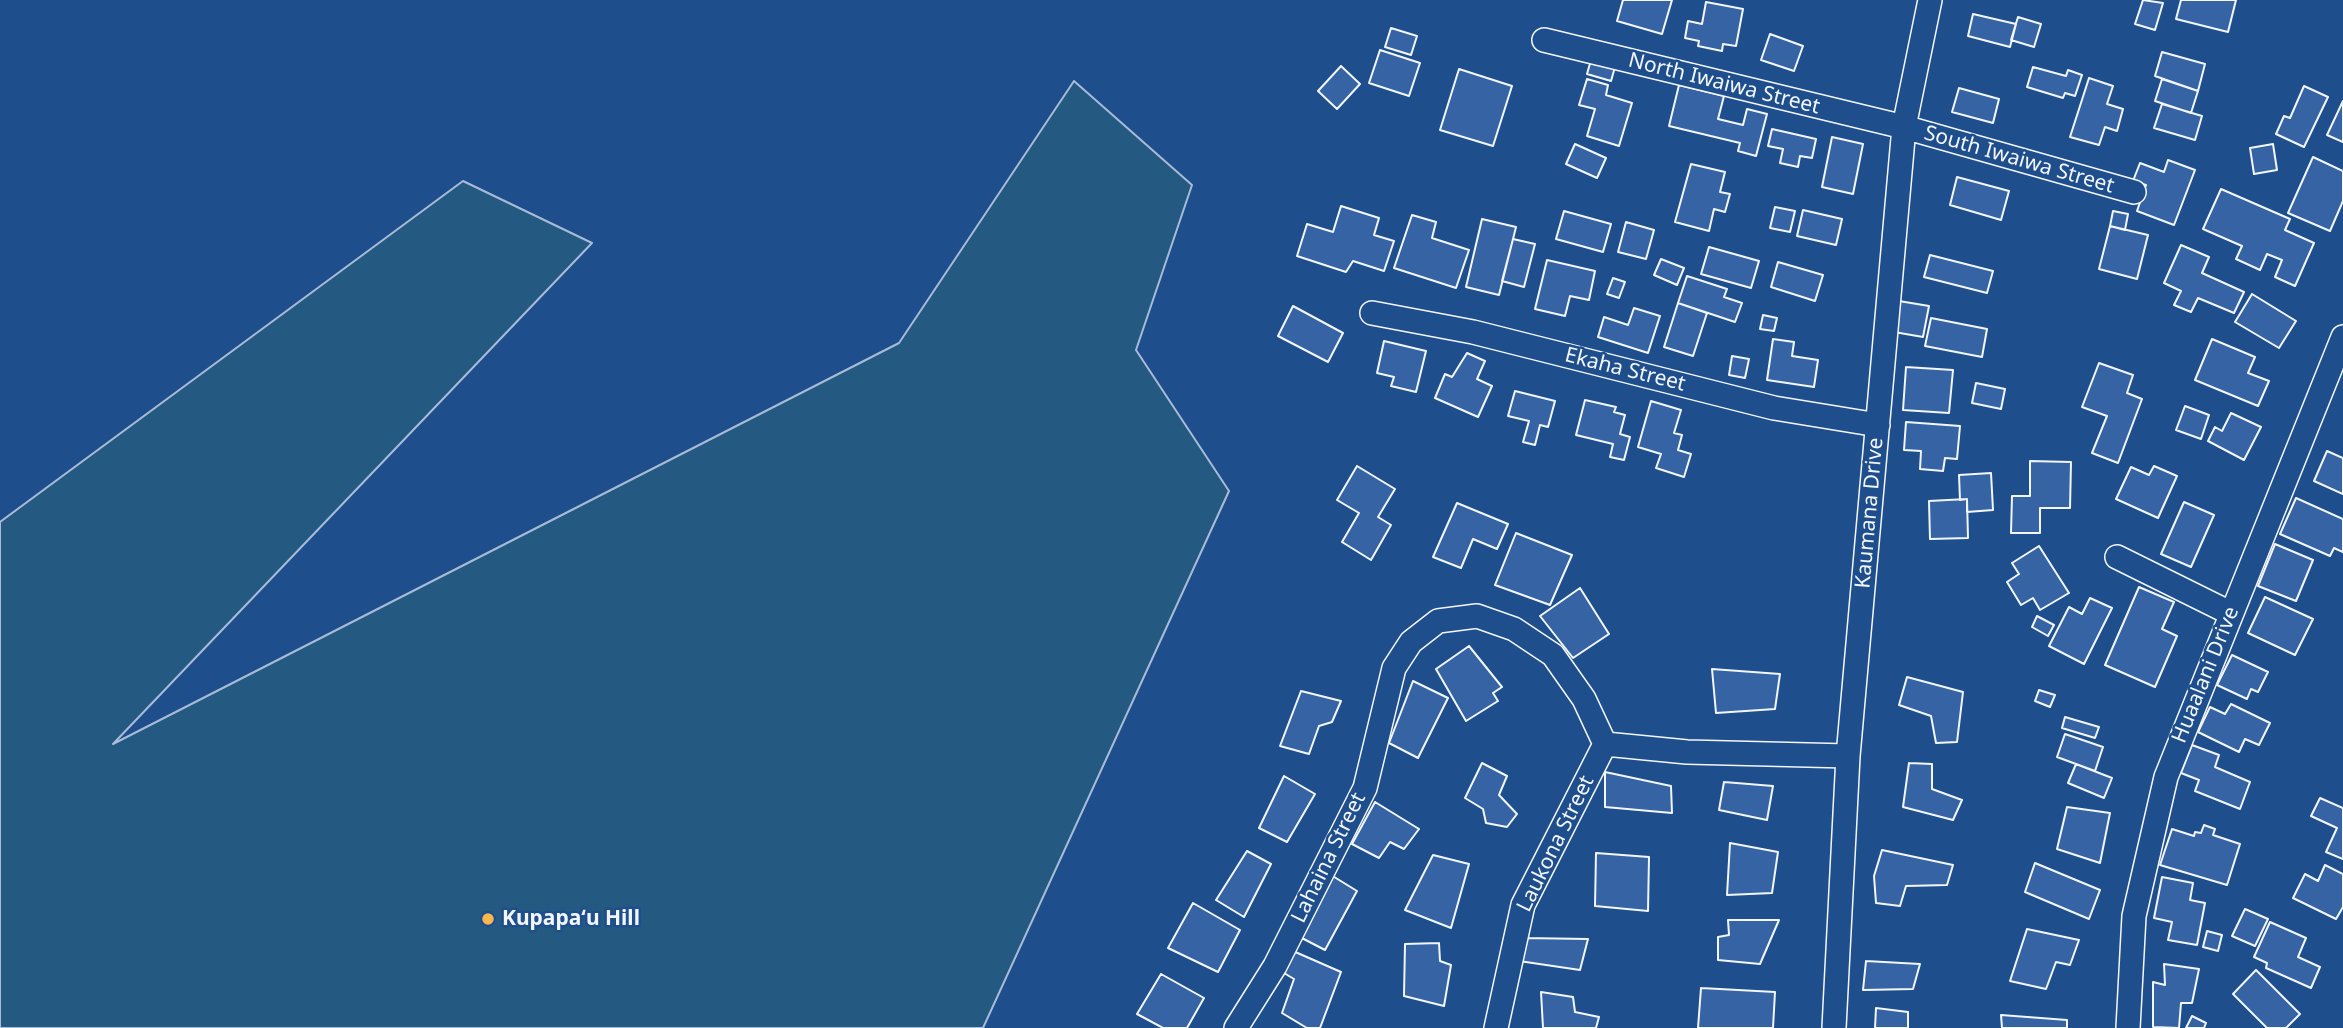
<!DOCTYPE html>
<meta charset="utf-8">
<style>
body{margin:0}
canvas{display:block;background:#1f4e8c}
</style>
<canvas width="2343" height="1028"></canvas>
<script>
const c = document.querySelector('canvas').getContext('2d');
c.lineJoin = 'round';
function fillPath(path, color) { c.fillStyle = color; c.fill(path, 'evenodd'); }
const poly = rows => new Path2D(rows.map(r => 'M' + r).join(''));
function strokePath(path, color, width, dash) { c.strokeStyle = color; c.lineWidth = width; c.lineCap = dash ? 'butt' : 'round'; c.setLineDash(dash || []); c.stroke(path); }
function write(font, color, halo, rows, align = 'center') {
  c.font = font + ' "Noto Sans",sans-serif'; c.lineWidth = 5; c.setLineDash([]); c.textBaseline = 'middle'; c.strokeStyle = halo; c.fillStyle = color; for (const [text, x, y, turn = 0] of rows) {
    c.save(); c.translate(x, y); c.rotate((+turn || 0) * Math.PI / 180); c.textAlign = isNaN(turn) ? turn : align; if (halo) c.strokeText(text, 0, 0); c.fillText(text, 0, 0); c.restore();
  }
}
const green = poly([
 [1074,81,1192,185,1136,350,1229,491,983,1028,0,1028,0,522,463,181,592,243,113,744,899,343,1074,81]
]);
fillPath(green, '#245a82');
strokePath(green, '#a8bbd7', 2);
const building = poly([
 [1623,0,1672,0,1662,34,1617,21,1623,0],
 [2143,0,2163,3,2155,30,2135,24,2143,0],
 [2181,0,2236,0,2228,32,2176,19,2181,0],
 [1706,2,1743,9,1736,46,1723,44,1722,51,1698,46,1699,41,1685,38,1688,21,1702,24,1706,2],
 [1973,14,2016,24,2010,47,1968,36,1973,14],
 [2018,17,2041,24,2034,47,2011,40,2018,17],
 [1391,28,1417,36,1411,55,1385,47,1391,28],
 [1770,34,1803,46,1794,71,1761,60,1770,34],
 [1380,50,1420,63,1409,96,1369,83,1380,50],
 [2162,52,2205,64,2198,91,2155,76,2162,52],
 [1591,60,1615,67,1611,81,1587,74,1591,60],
 [1341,66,1360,84,1337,109,1318,91,1341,66],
 [2033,67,2066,76,2068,70,2082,75,2075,96,2065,93,2063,98,2027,87,2033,67],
 [1459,69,1512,86,1493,146,1440,130,1459,69],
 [2089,78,2113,86,2107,104,2123,109,2117,131,2105,127,2099,145,2070,137,2089,78],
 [1587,79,1608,85,1606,95,1632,103,1619,146,1587,136,1595,109,1579,105,1587,79],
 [2162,79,2198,91,2191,113,2155,101,2162,79],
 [1679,85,1724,96,1718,119,1743,125,1747,109,1767,114,1756,156,1738,151,1740,143,1669,126,1679,85],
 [2304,86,2328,97,2304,147,2276,134,2284,116,2290,118,2304,86],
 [1959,88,1999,99,1993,123,1952,112,1959,88],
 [2343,101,2343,142,2327,135,2343,101],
 [2162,104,2202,116,2195,140,2154,128,2162,104],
 [1772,129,1816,139,1812,158,1800,156,1798,167,1780,163,1783,149,1768,146,1772,129],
 [1832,137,1863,144,1853,194,1822,187,1832,137],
 [1575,144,1606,158,1597,178,1566,164,1575,144],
 [2273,144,2277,170,2254,174,2250,148,2273,144],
 [2313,157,2343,171,2343,201,2330,231,2288,213,2313,157],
 [2168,160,2195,170,2174,225,2137,211,2146,185,2133,181,2140,163,2164,172,2168,160],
 [1691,164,1725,172,1720,192,1730,194,1725,212,1714,209,1709,231,1675,222,1691,164],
 [1957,177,2009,191,2001,220,1950,205,1957,177],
 [2221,189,2290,219,2285,230,2314,243,2295,286,2275,277,2282,260,2267,254,2260,270,2236,259,2242,246,2203,229,2221,189],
 [1341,206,1379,218,1374,235,1394,241,1384,271,1353,261,1346,272,1297,256,1307,224,1333,232,1341,206],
 [1775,207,1795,211,1790,232,1770,228,1775,207],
 [1803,210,1842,219,1836,245,1797,236,1803,210],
 [1564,211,1611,224,1603,252,1556,239,1564,211],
 [2113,211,2128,214,2125,230,2110,226,2113,211],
 [1412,215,1436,222,1432,238,1469,250,1456,288,1394,268,1412,215],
 [1482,219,1516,227,1499,295,1466,287,1482,219],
 [1626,222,1654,230,1646,259,1618,252,1626,222],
 [2110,226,2148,235,2137,279,2099,269,2110,226],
 [1513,239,1535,244,1524,287,1502,281,1513,239],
 [2181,245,2209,257,2202,273,2244,292,2234,313,2198,298,2191,312,2174,305,2181,291,2164,283,2181,245],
 [1709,247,1759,261,1751,288,1701,274,1709,247],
 [1930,255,1993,271,1987,293,1924,277,1930,255],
 [1661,259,1684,268,1677,285,1654,275,1661,259],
 [1547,260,1595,271,1589,300,1570,296,1565,316,1535,309,1547,260],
 [1778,262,1823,275,1815,301,1771,287,1778,262],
 [1687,276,1727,289,1724,297,1742,303,1735,322,1678,303,1687,276],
 [1613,278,1625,282,1619,298,1607,294,1613,278],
 [2252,294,2296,321,2279,348,2235,322,2252,294],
 [1899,301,1929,306,1923,337,1894,332,1899,301],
 [1678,303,1707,313,1693,356,1664,347,1678,303],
 [1293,306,1343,333,1328,362,1278,336,1293,306],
 [1634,308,1660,316,1648,353,1598,337,1604,317,1628,325,1634,308],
 [1763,315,1777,318,1774,331,1760,329,1763,315],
 [1931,318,1987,329,1982,357,1925,346,1931,318],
 [1773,339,1794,342,1792,356,1818,360,1814,387,1767,380,1773,339],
 [2212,339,2255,357,2248,373,2269,381,2258,406,2195,380,2212,339],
 [1384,341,1426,351,1416,392,1391,386,1394,377,1377,373,1384,341],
 [1467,353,1485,361,1477,379,1492,386,1478,417,1435,398,1445,374,1452,377,1467,353],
 [1732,356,1749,359,1745,378,1729,375,1732,356],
 [2099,363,2133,375,2127,393,2142,399,2118,463,2092,453,2107,416,2082,407,2099,363],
 [1906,367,1953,370,1949,413,1903,410,1906,367],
 [1976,383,2005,389,2001,409,1972,403,1976,383],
 [1515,391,1555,401,1548,427,1540,425,1535,445,1523,442,1529,421,1508,416,1515,391],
 [1585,400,1616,407,1614,412,1625,415,1620,434,1630,437,1624,460,1610,457,1613,444,1576,435,1585,400],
 [1651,401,1681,410,1674,433,1682,435,1678,450,1691,454,1684,477,1656,468,1661,454,1638,447,1651,401],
 [2185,406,2209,415,2201,439,2176,430,2185,406],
 [2231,413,2261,427,2244,460,2208,441,2215,427,2222,431,2231,413],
 [1906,422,1960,426,1957,459,1945,458,1943,471,1920,469,1921,451,1904,450,1906,422],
 [2327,451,2343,458,2343,494,2314,481,2327,451],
 [2030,461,2071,462,2070,508,2040,508,2040,533,2011,533,2012,496,2030,496,2030,461],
 [1357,466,1395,489,1378,517,1391,525,1371,560,1342,542,1359,513,1337,500,1357,466],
 [2154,466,2177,476,2158,518,2116,499,2131,467,2149,475,2154,466],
 [1991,473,1993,510,1967,512,1967,499,1960,500,1959,475,1991,473],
 [2296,498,2343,519,2343,552,2334,548,2330,556,2280,534,2296,498],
 [1967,499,1968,538,1930,539,1929,501,1967,499],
 [2184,502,2214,515,2191,567,2161,554,2184,502],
 [1457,503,1508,524,1497,549,1473,539,1461,568,1433,557,1457,503],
 [1516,533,1572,555,1550,605,1495,585,1516,533],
 [2275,544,2313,560,2296,601,2258,586,2275,544],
 [2039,546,2069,593,2040,610,2033,598,2021,605,2007,582,2019,574,2012,563,2039,546],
 [2139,587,2174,602,2162,629,2177,636,2155,687,2105,665,2139,587],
 [1580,588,1609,634,1573,658,1540,616,1580,588],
 [2265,597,2313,619,2295,655,2248,633,2265,597],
 [2090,598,2112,608,2084,664,2049,646,2069,607,2082,614,2090,598],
 [2037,616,2054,625,2048,636,2032,627,2037,616],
 [1469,646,1502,687,1493,693,1498,701,1466,721,1436,669,1469,646],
 [2232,655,2268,672,2258,692,2251,689,2247,699,2217,685,2232,655],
 [1712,669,1780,674,1775,709,1716,713,1712,669],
 [1907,677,1963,692,1957,742,1936,743,1931,716,1899,705,1907,677],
 [1413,681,1448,698,1418,758,1389,743,1413,681],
 [2039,690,2055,695,2050,707,2035,701,2039,690],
 [1301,691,1341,701,1332,722,1319,726,1309,754,1280,746,1301,691],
 [2231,704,2270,723,2259,745,2245,739,2239,752,2198,732,2210,707,2225,714,2231,704],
 [2065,717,2099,727,2095,738,2062,728,2065,717],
 [2065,734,2103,747,2095,771,2057,757,2065,734],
 [2192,745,2219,755,2215,767,2250,782,2240,809,2195,791,2199,780,2181,773,2192,745],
 [1482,763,1507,776,1499,795,1517,814,1507,827,1486,823,1483,809,1465,798,1482,763],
 [1909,763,1932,764,1932,789,1962,800,1953,820,1903,807,1909,763],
 [2076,764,2112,778,2104,798,2068,783,2076,764],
 [1605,772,1671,786,1672,813,1605,807,1605,772],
 [1284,776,1315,794,1287,842,1259,828,1284,776],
 [1724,782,1773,786,1767,820,1719,810,1724,782],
 [2320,798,2343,808,2343,859,2326,852,2337,828,2311,816,2320,798],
 [1375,802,1419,829,1404,849,1390,842,1379,858,1352,844,1375,802],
 [2067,807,2110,813,2100,863,2057,849,2067,807],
 [2204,825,2215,829,2213,835,2240,844,2227,885,2160,865,2172,829,2194,836,2195,832,2201,833,2204,825],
 [1730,843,1778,852,1772,893,1727,895,1730,843],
 [1882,850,1953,865,1947,885,1906,886,1900,906,1876,903,1874,876,1882,850],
 [1247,851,1271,864,1244,917,1216,900,1247,851],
 [1596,853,1649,857,1648,911,1595,906,1596,853],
 [1433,855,1469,864,1451,928,1405,910,1433,855],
 [2035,863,2100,890,2089,919,2025,892,2035,863],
 [2325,865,2343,874,2343,907,2336,919,2293,898,2305,874,2318,881,2325,865],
 [1331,875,1357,891,1325,950,1296,935,1331,875],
 [2162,877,2193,883,2190,900,2205,903,2197,945,2168,940,2172,922,2154,918,2162,877],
 [1193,903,1240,930,1218,972,1168,948,1193,903],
 [2245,909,2268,919,2255,946,2232,936,2245,909],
 [1728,920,1779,920,1760,964,1718,960,1718,937,1729,935,1728,920],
 [2270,922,2306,938,2298,957,2320,967,2311,988,2266,968,2267,963,2254,957,2270,922],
 [2027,929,2079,940,2070,965,2056,962,2046,989,2010,981,2027,929],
 [2207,931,2222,935,2218,951,2203,947,2207,931],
 [1524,938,1588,939,1580,970,1519,961,1524,938],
 [1439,943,1440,961,1451,965,1444,1006,1404,996,1405,944,1439,943],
 [1293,951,1341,972,1320,1028,1307,1028,1282,1013,1294,979,1284,973,1293,951],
 [1866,961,1920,964,1913,989,1863,990,1866,961],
 [2164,964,2199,969,2192,1003,2181,1003,2179,1028,2153,1027,2153,982,2165,985,2164,964],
 [2256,970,2300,1014,2286,1028,2267,1028,2233,994,2256,970],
 [1161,974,1204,998,1187,1028,1163,1028,1137,1014,1161,974],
 [1701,988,1775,992,1773,1028,1698,1028,1701,988],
 [1541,992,1573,997,1575,1012,1599,1017,1596,1028,1543,1028,1541,992],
 [1876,1008,1908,1012,1908,1028,1875,1028,1876,1008],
 [2001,1015,2067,1020,2067,1028,2002,1028,2001,1015],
 [2192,1016,2206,1023,2204,1028,2186,1028,2192,1016]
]);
fillPath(building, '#3563a3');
strokePath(building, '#f2f6ff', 2);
const minor = poly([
 [1544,40,1904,127,2134,192],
 [1372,313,1473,332,1774,408,1878,425],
 [2117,557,2230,613],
 [1236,1028,1275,966,1365,788,1394,668,1411,642,1438,621,1477,616,1514,629,1553,655,1584,699,1605,744,1687,752,1848,756],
 [1496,1028,1523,905,1605,744],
 [1834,1028,1848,756,1904,127,1930,0],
 [2128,1028,2134,916,2166,777,2343,337]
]);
strokePath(minor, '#f2f6ff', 26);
strokePath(minor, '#1f4e8c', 23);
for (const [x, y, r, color] of [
 [488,919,7,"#ffb74d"]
]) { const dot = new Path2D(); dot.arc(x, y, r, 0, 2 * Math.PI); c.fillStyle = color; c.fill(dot); strokePath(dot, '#1f4e8c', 2.5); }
write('21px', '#f2f6ff', '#1f4e8c', [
 ["North Iwaiwa Street",1724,84,14],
 ["South Iwaiwa Street",2019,160,16],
 ["Ekaha Street",1625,370,14],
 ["Kaumana Drive",1870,513,-85],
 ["Huaalani Drive",2206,675,-68],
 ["Laukona Street",1556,844,-64],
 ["Lahaina Street",1329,858,-64]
]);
write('bold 21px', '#f2f6ff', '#1f4e8c', [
 ["Kupapaʻu Hill",502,919]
], 'left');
</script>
